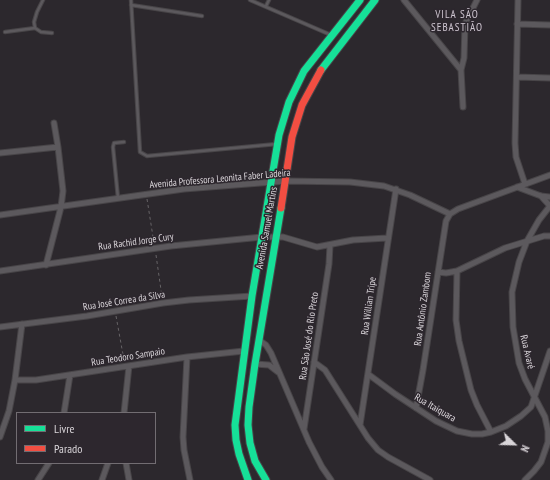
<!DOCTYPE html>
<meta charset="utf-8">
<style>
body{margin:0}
#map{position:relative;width:550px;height:480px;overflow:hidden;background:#2c282d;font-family:"PT Sans Narrow",sans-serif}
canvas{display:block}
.legend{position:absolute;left:16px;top:412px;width:140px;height:52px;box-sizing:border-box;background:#2d272e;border:1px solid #726d72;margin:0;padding:5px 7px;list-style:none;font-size:12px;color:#d9d5d9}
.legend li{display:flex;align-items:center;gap:8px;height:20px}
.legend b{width:20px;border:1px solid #726d72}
.north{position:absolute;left:494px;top:424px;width:40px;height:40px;-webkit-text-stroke:3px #2d272e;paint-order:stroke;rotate:113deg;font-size:11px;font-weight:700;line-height:16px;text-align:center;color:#d9d5d9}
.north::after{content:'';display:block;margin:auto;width:14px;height:18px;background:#d9d5d9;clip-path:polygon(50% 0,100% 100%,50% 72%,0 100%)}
</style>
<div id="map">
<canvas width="550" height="480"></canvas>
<ul class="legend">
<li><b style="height:5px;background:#16e098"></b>Livre</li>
<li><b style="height:5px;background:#f24e42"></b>Parado</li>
</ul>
<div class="north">N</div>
</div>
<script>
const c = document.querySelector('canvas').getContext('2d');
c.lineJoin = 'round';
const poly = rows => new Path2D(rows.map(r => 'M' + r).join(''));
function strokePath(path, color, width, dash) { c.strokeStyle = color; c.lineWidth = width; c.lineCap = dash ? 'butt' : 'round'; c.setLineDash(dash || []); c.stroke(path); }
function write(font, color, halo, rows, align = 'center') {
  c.font = font + ' "PT Sans Narrow",sans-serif'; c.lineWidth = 3; c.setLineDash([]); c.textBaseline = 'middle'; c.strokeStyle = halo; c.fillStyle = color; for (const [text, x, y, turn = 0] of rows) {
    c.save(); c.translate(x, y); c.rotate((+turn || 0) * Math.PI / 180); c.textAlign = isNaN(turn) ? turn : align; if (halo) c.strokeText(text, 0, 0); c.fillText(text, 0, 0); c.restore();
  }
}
const lane = poly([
 [43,0,37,12,34,22,35,28,41,32,52,33],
 [131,0,140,152,147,156,277,144],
 [250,0,331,35],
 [131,5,202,16],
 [266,6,269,0],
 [5,32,35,28],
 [118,198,113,147,114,143,124,142]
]);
const street = poly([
 [404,0,461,70],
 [518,0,515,143,516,157,525,184],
 [517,24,550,25],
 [517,77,550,78],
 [463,107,461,70,464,58,465,24,477,0],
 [0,153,58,147],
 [517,187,541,196,550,197],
 [0,215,184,189,286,181,350,182,384,186,410,195,450,214],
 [46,265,61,207,63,191,58,147,54,123],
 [0,271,171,246,262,237,283,237,317,247,353,240,387,238],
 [457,271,456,320,459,341,471,390,477,405,491,432],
 [438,272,446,273,457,271,505,248,544,236,550,236],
 [0,327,87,316,163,303,189,300,252,296],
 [259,340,266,345,271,353,309,442,322,467,331,480],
 [187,357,183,437,184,450,190,480],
 [314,362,325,370,368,438,378,450,388,457,430,480],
 [255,364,269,365,278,372],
 [368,374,395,394,436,421,457,431,472,434,482,434,491,432,506,426,521,416,531,407,550,351],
 [15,380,36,380,187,357,244,351],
 [416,408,423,370,446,221,450,214,458,209,550,175],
 [64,413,70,375],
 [124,413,129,366],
 [360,425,396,189],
 [304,429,329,264,330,245],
 [0,437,9,411,15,380,22,324],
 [126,463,129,480],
 [38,480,49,463],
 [102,480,108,463],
 [525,480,534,471,541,462,548,442,548,431,545,417,525,379,519,363,513,327,512,292,519,262,527,241,539,220,550,206,541,196]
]);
const fast = poly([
 [321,70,375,0],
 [248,480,239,454,236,440,235,425,252,296,279,135,289,102,304,71,360,0],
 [266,480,255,461,250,443,248,425,249,407,255,364,281,208]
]);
const jam = poly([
 [281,208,292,137,302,105,321,70]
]);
strokePath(lane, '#484548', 4.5);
strokePath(street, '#484548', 7);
strokePath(fast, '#484548', 9);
strokePath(jam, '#484548', 9);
strokePath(poly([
 [147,199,154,243],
 [156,255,162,297],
 [116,316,124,360]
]), '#676467', 1, [3, 3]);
strokePath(lane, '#5c595d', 2.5);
strokePath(street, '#5c595d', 5);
strokePath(fast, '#16e098', 7);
strokePath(jam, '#f24e42', 7);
write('10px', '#d9d5d9', '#2d272e', [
 ["Avenida Professora Leonita Faber Ladeira",220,179,-5],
 ["Avenida Samuel Martins",267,228,-80],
 ["Rua Rachid Jorge Cury",136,242,-8],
 ["Rua José Correa da Silva",124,301,-9],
 ["Rua Willian Tripe",369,306,-82],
 ["Rua Antônio Zambom",423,309,-82],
 ["Rua São José do Rio Preto",309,336,-82],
 ["Rua Avaré",527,352,77],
 ["Rua Teodoro Sampaio",128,357,-9],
 ["Rua Itaiquara",435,408,30]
]);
c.letterSpacing = '1px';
write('11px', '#cec6d0', '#2d272e', [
 ["VILA SÃO",457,15],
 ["SEBASTIÃO",457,28]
]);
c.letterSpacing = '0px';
</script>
